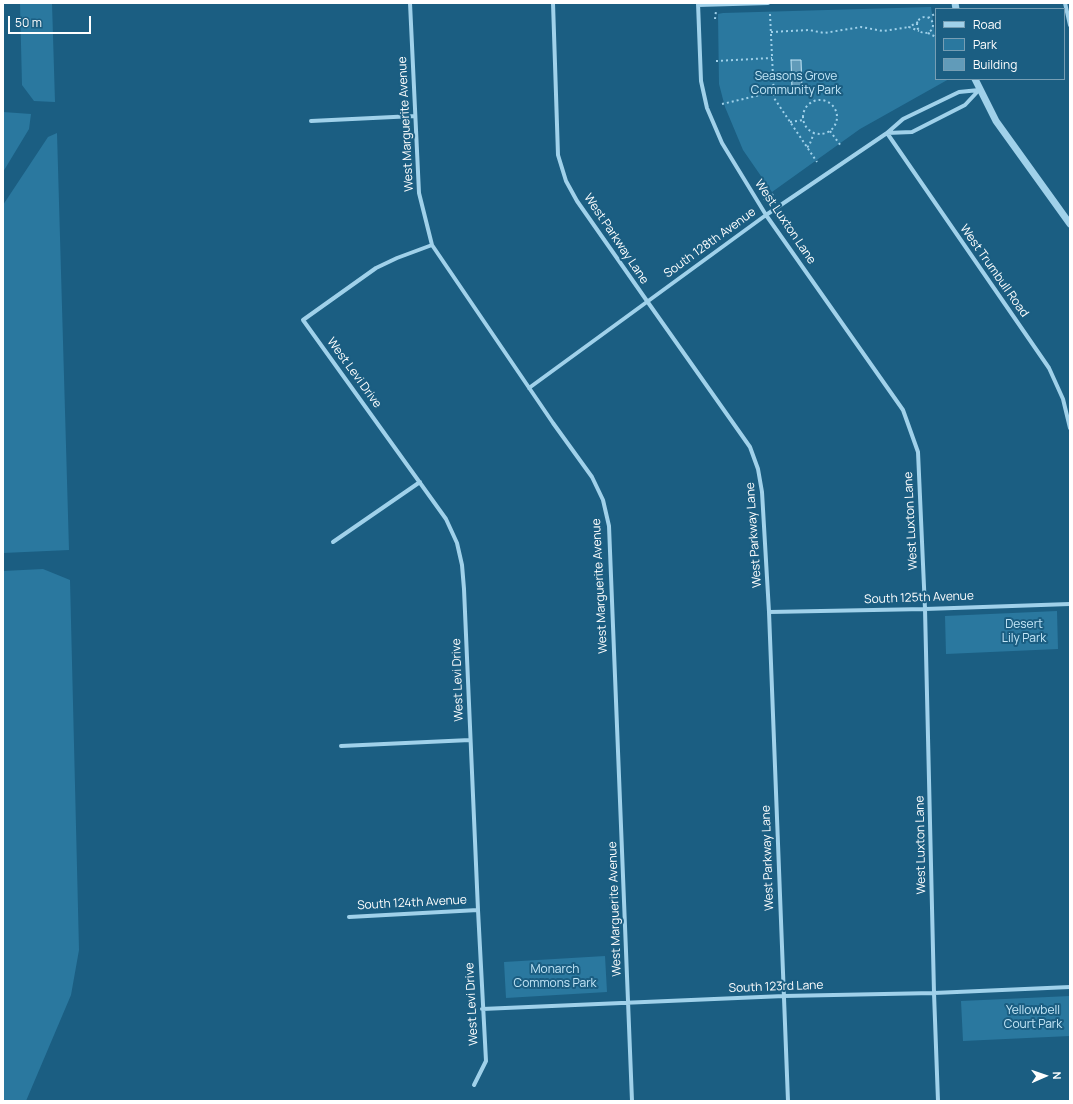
<!DOCTYPE html>
<style>
body{margin:0}
#map{position:relative;width:1073px;height:1104px;overflow:hidden;background:#1b5e82;font-family:Manrope,sans-serif}
canvas{display:block}
.frame{position:absolute;inset:0;border:4px solid #fff;pointer-events:none}
.legend{position:absolute;left:935px;top:8px;width:130px;height:72px;box-sizing:border-box;background:#1b5e82;border:1px solid #769eb4;margin:0;padding:5px 7px;list-style:none;font-size:12px;color:#fff}
.legend li{display:flex;align-items:center;gap:8px;height:20px}
.legend b{width:20px;border:1px solid #769eb4}
.north{position:absolute;left:1025px;top:1056px;width:40px;height:40px;-webkit-text-stroke:3px #1b5e82;paint-order:stroke;rotate:88deg;font-size:11px;font-weight:700;line-height:16px;text-align:center;color:#fff}
.north::after{content:'';display:block;margin:auto;width:14px;height:18px;background:#fff;clip-path:polygon(50% 0,100% 100%,50% 72%,0 100%)}
.scale{position:absolute;left:8px;top:16px;width:83px;height:18px;box-sizing:border-box;border:2px solid #fff;border-top:0;padding-left:5px;font-size:12px;line-height:14px;white-space:nowrap;color:#fff;-webkit-text-stroke:3px #1b5e82;paint-order:stroke}
</style>
<div id="map">
<canvas width="1073" height="1104"></canvas>
<div class="frame"></div>
<ul class="legend">
<li><b style="height:5px;background:#a0d1ea"></b>Road</li>
<li><b style="height:11px;background:#2a789f"></b>Park</li>
<li><b style="height:11px;background:#619bb9"></b>Building</li>
</ul>
<div class="north">N</div>
<div class="scale">50 m</div>
</div>
<script>
const c = document.querySelector('canvas').getContext('2d');
c.lineJoin = 'round';
function fillPath(path, color) { c.fillStyle = color; c.fill(path, 'evenodd'); }
const poly = rows => new Path2D(rows.map(r => 'M' + r).join(''));
function strokePath(path, color, width, dash) { c.strokeStyle = color; c.lineWidth = width; c.lineCap = dash ? 'butt' : 'round'; c.setLineDash(dash || []); c.stroke(path); }
function write(font, color, halo, rows, align = 'center') {
  c.font = font + ' Manrope,sans-serif'; c.lineWidth = 4; c.setLineDash([]); c.textBaseline = 'middle'; c.strokeStyle = halo; c.fillStyle = color; for (const [text, x, y, turn = 0] of rows) {
    c.save(); c.translate(x, y); c.rotate((+turn || 0) * Math.PI / 180); c.textAlign = isNaN(turn) ? turn : align; if (halo) c.strokeText(text, 0, 0); c.fillText(text, 0, 0); c.restore();
  }
}
fillPath(poly([
 [20,3,52,3,55,102,34,101,22,85],
 [931,7,936,41,936,79,949,79,860,129,772,192,743,150,725,107,719,84,718,14,723,13],
 [3,112,31,114,29,129,3,172],
 [57,133,69,550,3,553,3,205,48,137],
 [43,569,70,580,79,950,71,995,26,1101,3,1101,3,571],
 [1057,611,1058,649,946,654,945,616],
 [605,956,607,992,506,998,504,962],
 [1070,996,1070,1036,963,1041,961,1001]
]), '#2a789f');
const building = poly([
 [791,60,801,60,802,89,792,89,791,60]
]);
fillPath(building, '#619bb9');
strokePath(building, '#c4e7f8', 1);
strokePath(poly([
 [770,14,774,98,817,162],
 '917 25a8 8 0 1 1 16 0a8 8 0 1 1-16 0Z',
 [928,18,936,13],
 [715,19,716,11],
 [918,22,909,27,919,31],
 [771,32,809,30,824,33,861,27,883,31,909,27],
 [928,33,936,37],
 [716,61,772,58],
 '803 117a17 17 0 1 1 34 0a17 17 0 1 1-34 0Z',
 [722,104,773,92],
 [790,122,804,120],
 [830,131,841,146],
 [807,147,809,146,814,133],
 [764,200,772,194,775,200]
]), '#a0d1ea', 2, [2, 3]);
strokePath(poly([
 [410,3,419,193,432,245,553,423,592,477,603,500,609,526,632,1101],
 [553,3,558,155,566,181,577,201,647,301,750,447,758,469,762,492,769,612,788,1101],
 [698,3,701,81,707,108,722,143,766,215,903,410,918,452,925,609,934,993,938,1101],
 [1065,3,1070,25],
 [698,5,768,3],
 [311,121,414,116],
 [887,133,1049,368,1063,399,1070,428],
 [887,133,912,132,965,105,979,90],
 [432,245,397,258,376,268,303,320,446,519,457,543,462,565,464,589,478,910,486,1061,474,1085],
 [529,388,766,215,887,133,903,119,959,92,979,90],
 [333,542,420,482],
 [769,612,925,609,1070,604],
 [341,746,470,740],
 [349,917,478,910],
 [482,1009,784,996,934,993,1070,987]
]), '#a0d1ea', 4);
strokePath(poly([
 [955,3,956,9],
 [975,79,996,121,1070,224]
]), '#a0d1ea', 7);
write('12px', '#c4e7f8', '#1b5e82', [
 ["Seasons Grove",796,77],
 ["Community Park",796,91],
 ["Desert",1024,625],
 ["Lily Park",1024,639],
 ["Monarch",555,970],
 ["Commons Park",555,984],
 ["Yellowbell",1033,1011],
 ["Court Park",1033,1025]
]);
write('12px', '#fff', '#1b5e82', [
 ["West Marguerite Avenue",406,124,-93],
 ["West Luxton Lane",785,222,56],
 ["West Parkway Lane",616,239,56],
 ["South 128th Avenue",710,243,-36],
 ["West Trumbull Road",994,271,55],
 ["West Levi Drive",354,373,54],
 ["West Luxton Lane",911,521,-93],
 ["West Parkway Lane",754,535,-94],
 ["West Marguerite Avenue",600,586,-93],
 ["South 125th Avenue",919,598,-2],
 ["West Levi Drive",458,680,-92],
 ["West Luxton Lane",921,845,-91],
 ["West Parkway Lane",768,858,-92],
 ["South 124th Avenue",412,903,-3],
 ["West Marguerite Avenue",615,909,-92],
 ["South 123rd Lane",776,987,-2],
 ["West Levi Drive",472,1004,-93]
]);
</script>
